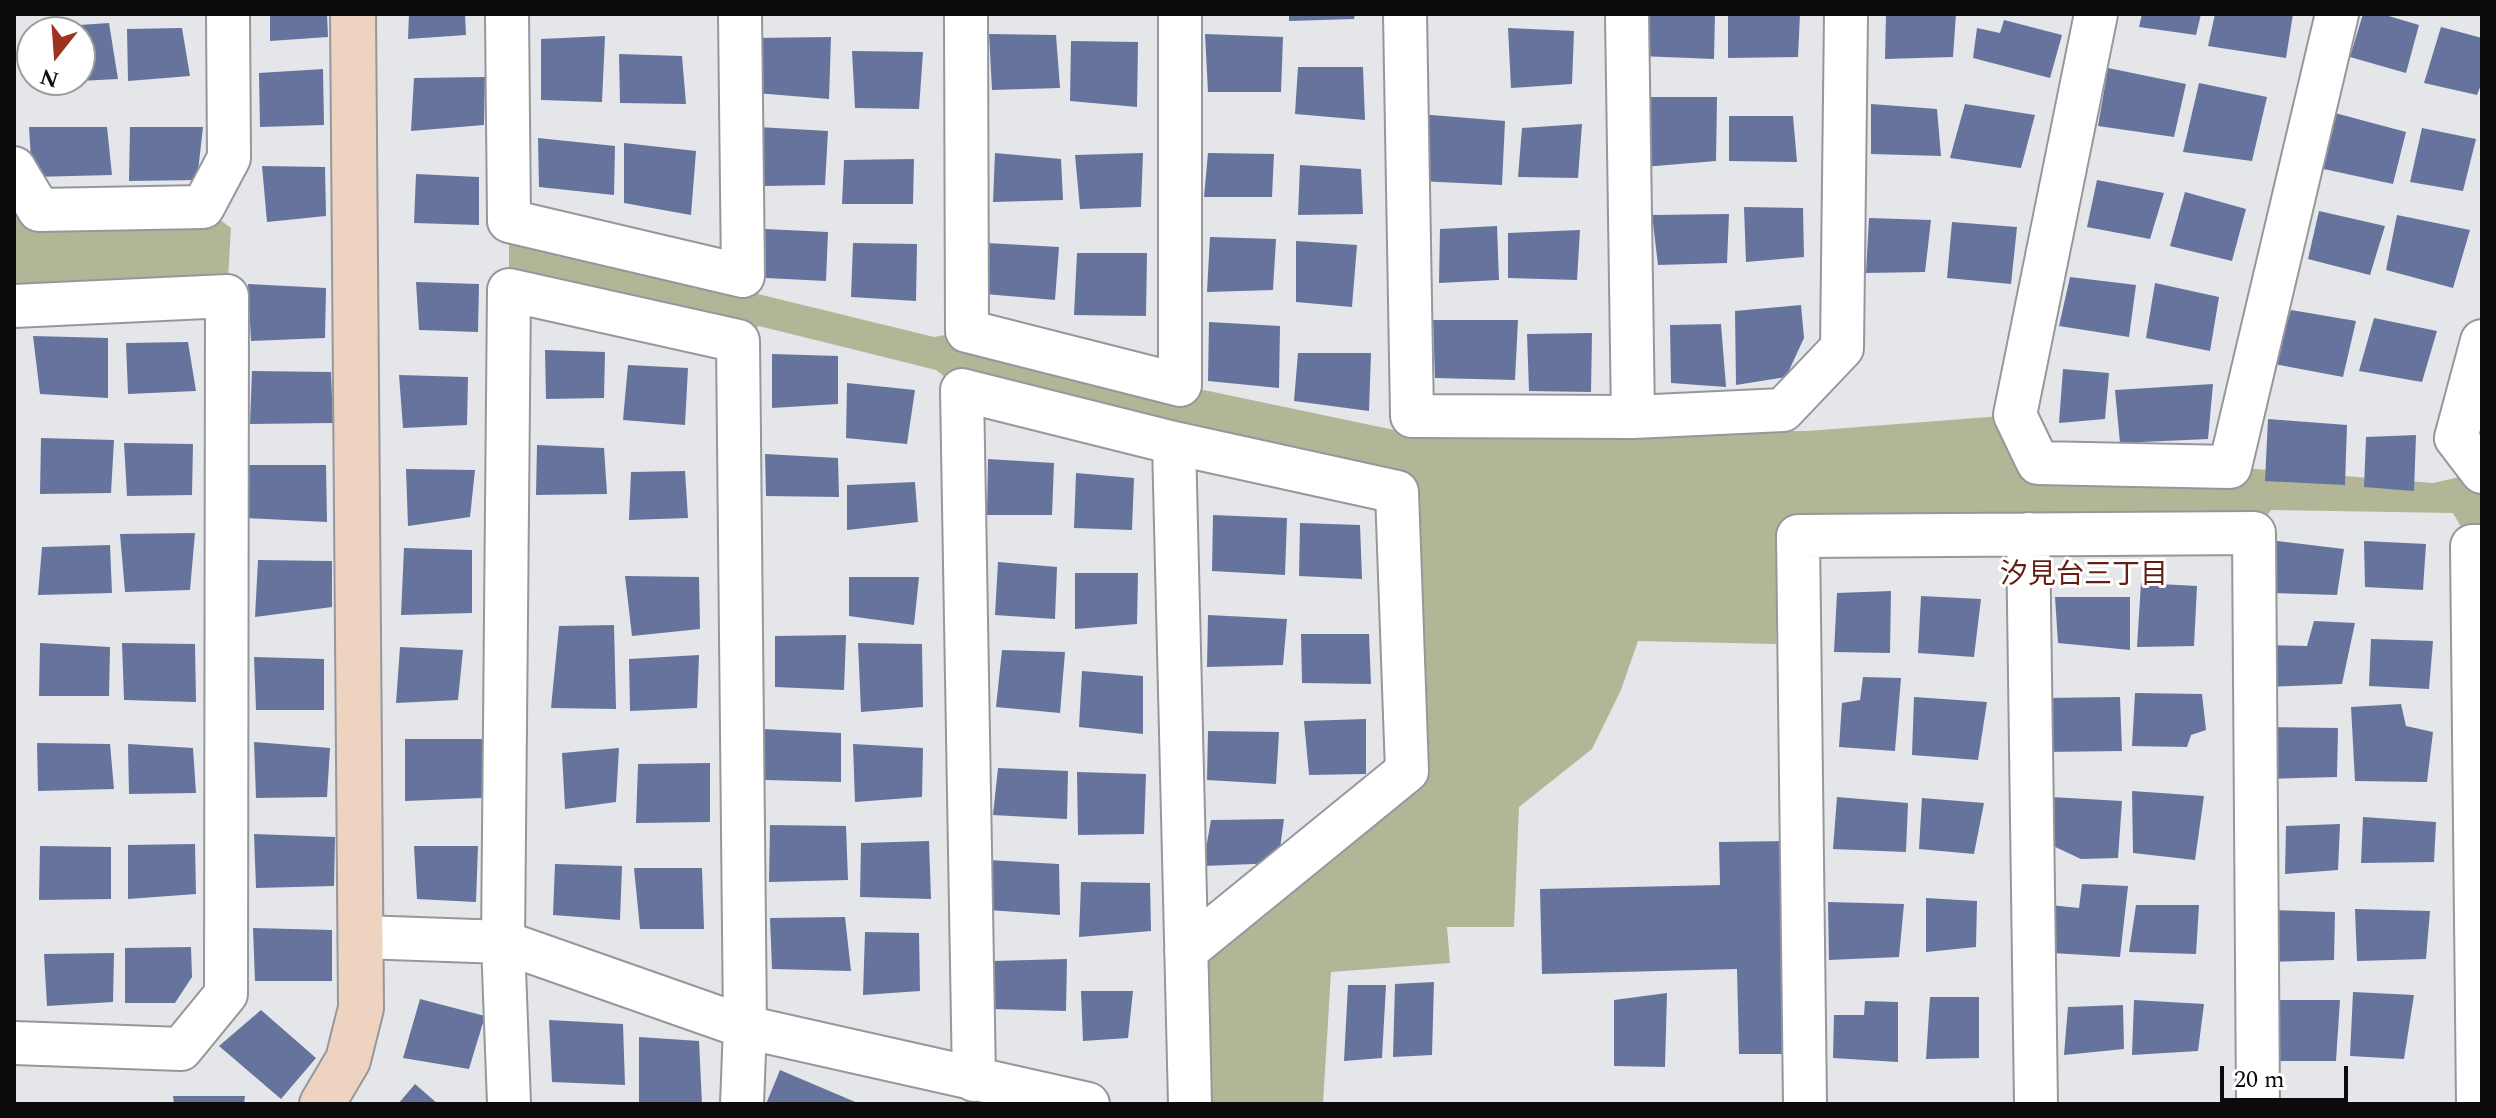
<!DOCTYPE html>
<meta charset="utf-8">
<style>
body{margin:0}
#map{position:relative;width:2496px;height:1118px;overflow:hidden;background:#e4e6ea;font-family:Spectral,serif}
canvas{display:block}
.frame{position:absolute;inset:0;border:16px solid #0b0b0d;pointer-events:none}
.north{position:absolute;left:16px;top:16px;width:80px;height:80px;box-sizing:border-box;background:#fff;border:2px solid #9d9d9e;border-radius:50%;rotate:197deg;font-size:22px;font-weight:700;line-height:32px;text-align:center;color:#0b0b0d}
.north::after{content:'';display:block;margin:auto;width:28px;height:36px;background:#9d331e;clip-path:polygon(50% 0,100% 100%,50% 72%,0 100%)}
.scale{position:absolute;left:2220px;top:1066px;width:128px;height:36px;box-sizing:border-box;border:4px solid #0b0b0d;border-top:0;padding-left:10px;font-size:24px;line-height:28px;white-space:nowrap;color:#0b0b0d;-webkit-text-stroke:6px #fff;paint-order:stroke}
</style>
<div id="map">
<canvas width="2496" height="1118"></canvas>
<div class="frame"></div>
<div class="north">N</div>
<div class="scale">20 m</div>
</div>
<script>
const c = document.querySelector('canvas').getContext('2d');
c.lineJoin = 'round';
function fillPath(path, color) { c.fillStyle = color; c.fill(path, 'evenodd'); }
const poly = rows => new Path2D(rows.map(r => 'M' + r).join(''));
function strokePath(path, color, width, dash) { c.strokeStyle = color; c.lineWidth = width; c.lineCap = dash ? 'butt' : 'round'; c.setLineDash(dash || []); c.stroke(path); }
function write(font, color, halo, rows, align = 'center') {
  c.font = font + ' Spectral,"Noto Sans JP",serif'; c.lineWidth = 6; c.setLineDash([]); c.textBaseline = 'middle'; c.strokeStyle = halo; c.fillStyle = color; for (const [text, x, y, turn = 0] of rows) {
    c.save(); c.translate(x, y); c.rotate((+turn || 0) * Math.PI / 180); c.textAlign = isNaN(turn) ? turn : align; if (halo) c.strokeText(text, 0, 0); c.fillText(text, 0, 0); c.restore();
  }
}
fillPath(poly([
 [203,207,231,228,227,296,14,306,14,214,39,210],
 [509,221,743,276,758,294,934,337,967,331,1180,385,1399,431,1807,431,2015,415,2038,463,2230,467,2433,483,2482,472,2482,546,2472,546,2453,513,2271,510,2254,533,1779,533,1776,644,1638,641,1621,690,1592,749,1519,807,1514,927,1447,927,1450,963,1331,972,1323,1104,1190,1104,1186,951,1407,771,1397,492,962,390,936,370,759,326,738,341,509,290]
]), '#b2b696');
fillPath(poly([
 [270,14,327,14,328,37,270,41],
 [409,14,465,14,466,35,408,39],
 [1289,14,1355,14,1354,19,1289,21],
 [1639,14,1715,14,1714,59,1639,56],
 [1728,14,1800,14,1798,57,1728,58],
 [1886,14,1956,14,1953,57,1885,59],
 [2142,14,2201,14,2196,35,2139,27],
 [2215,14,2293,14,2286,58,2208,46],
 [2363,14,2382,14,2419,25,2406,73,2350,57],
 [2004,20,2062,35,2050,78,1973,58,1977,28,2000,33],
 [109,23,118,79,80,81,80,32,51,32,50,27],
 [2441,27,2482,38,2482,82,2477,95,2424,83],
 [182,28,190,76,128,81,127,29],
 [1508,28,1574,31,1572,84,1511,88],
 [989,34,1056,35,1060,88,992,90],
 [1205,34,1283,37,1281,92,1208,92],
 [605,36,602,102,541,100,541,39],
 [831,37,829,99,756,93,755,38],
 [1071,41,1138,42,1137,107,1070,101],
 [852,51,923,52,919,109,855,108],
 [619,54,682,56,686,104,620,103],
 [1298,67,1363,67,1365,120,1295,114],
 [2108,68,2186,84,2174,137,2098,126],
 [323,69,324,125,260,127,259,73],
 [485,77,484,125,411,131,414,78],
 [2199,83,2267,97,2252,161,2183,152],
 [1640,97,1717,97,1716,161,1643,167],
 [1871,104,1937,109,1941,156,1871,154],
 [1965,104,2035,115,2021,168,1950,158],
 [2335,113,2406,132,2393,184,2319,168],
 [1419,114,1505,121,1502,185,1418,181],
 [1729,116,1793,116,1797,162,1729,161],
 [1582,124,1578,178,1518,177,1522,128],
 [29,127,107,127,112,175,32,177],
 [130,127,203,127,197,180,129,181],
 [758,127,828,131,825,185,764,186],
 [2422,128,2476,139,2463,191,2410,182],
 [538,138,615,146,614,195,539,187],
 [624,143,696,151,691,215,624,203],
 [995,153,1061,159,1063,200,993,202],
 [1143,153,1141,207,1080,209,1075,155],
 [1208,153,1274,154,1272,197,1204,197],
 [914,159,913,204,842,204,844,160],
 [1300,165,1361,169,1363,214,1298,215],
 [262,166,325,167,326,216,267,222],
 [416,174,479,177,479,225,414,223],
 [2097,180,2164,193,2150,239,2087,227],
 [2185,192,2246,209,2232,261,2170,246],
 [1744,207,1803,208,1804,257,1746,262],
 [2319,211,2385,226,2370,275,2308,259],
 [1729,214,1727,263,1658,265,1652,215],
 [2397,215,2470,230,2453,288,2386,270],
 [1869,218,1931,220,1925,272,1866,273],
 [1952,222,2017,227,2011,284,1947,278],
 [1497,226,1499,280,1439,283,1440,229],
 [765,229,828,232,826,281,766,278],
 [1580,230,1577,280,1508,278,1508,233],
 [1210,237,1276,239,1273,290,1207,292],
 [1296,241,1357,245,1352,307,1296,302],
 [853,243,917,244,916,301,851,297],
 [987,243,1059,247,1055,300,985,294],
 [1077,253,1147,253,1146,316,1074,315],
 [2070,277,2136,285,2129,337,2059,326],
 [416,282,479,284,478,332,419,330],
 [2155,283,2219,297,2210,351,2146,338],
 [248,284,326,288,325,338,251,341],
 [1801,305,1804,338,1786,377,1736,385,1735,311],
 [2291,310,2356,321,2343,377,2274,364],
 [2374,318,2437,331,2422,382,2359,371],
 [1433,320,1518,320,1515,380,1435,378],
 [1209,322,1280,326,1279,388,1208,381],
 [1721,324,1726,387,1671,383,1670,325],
 [1592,333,1591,392,1529,391,1527,334],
 [33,336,108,338,108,398,40,394],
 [188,342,196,391,128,394,126,343],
 [545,350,605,352,604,398,546,399],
 [1298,353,1371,353,1369,411,1294,401],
 [772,354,838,356,838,404,772,408],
 [628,365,688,368,685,425,623,420],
 [2063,369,2109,373,2105,419,2059,423],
 [252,371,331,372,333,423,250,424],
 [399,375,468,377,467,425,403,428],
 [847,383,915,390,907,444,846,438],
 [2213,384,2208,439,2120,443,2115,390],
 [2268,419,2347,425,2345,485,2265,481],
 [2416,435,2414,491,2364,487,2366,437],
 [41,438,114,440,111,493,40,494],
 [124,443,193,444,192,495,127,496],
 [537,445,604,448,607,494,536,495],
 [765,454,838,458,839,497,766,496],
 [988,459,1054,463,1052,515,987,515],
 [243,465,326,465,327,522,245,518],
 [406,469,475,470,470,517,408,526],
 [685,471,688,518,629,520,631,472],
 [1076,473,1134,478,1132,530,1074,528],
 [915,482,918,522,847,530,847,485],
 [1213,515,1287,518,1285,575,1212,571],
 [1300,523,1360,525,1362,579,1299,576],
 [195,533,190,590,125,592,120,534],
 [2277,541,2344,549,2337,595,2271,593],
 [2364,541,2426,544,2423,590,2365,587],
 [110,545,112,593,38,595,42,547],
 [404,548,472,550,472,613,401,615],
 [258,560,332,561,332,607,255,617],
 [998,562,1057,567,1055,619,995,615],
 [1075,573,1138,573,1137,624,1075,629],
 [625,576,699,577,700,629,632,636],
 [849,577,919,577,914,625,849,616],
 [2141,583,2197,586,2194,646,2137,647],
 [1891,591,1890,653,1834,652,1837,593],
 [1921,596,1981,599,1974,657,1918,653],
 [2055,597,2130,597,2130,650,2058,643],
 [1208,615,1287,619,1283,665,1207,667],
 [2314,621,2355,623,2342,684,2265,687,2266,645,2307,646],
 [614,625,616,709,551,708,559,626],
 [1301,634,1369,634,1371,684,1302,683],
 [846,635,844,690,775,687,775,636],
 [2371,639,2433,641,2429,689,2369,686],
 [40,643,110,647,109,696,39,696],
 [122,643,195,644,196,702,124,700],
 [858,643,922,644,923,707,861,712],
 [400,647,463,650,458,700,396,703],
 [1002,650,1065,652,1060,713,996,707],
 [699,655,697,708,630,711,629,659],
 [254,657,324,659,324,710,256,710],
 [1082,671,1143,676,1143,734,1079,727],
 [1863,677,1901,678,1895,751,1839,747,1842,703,1860,700],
 [2135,693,2202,694,2206,730,2191,735,2187,747,2132,746],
 [1914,697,1987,702,1978,760,1912,755],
 [2120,697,2122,751,2043,752,2043,698],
 [2401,704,2406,726,2433,732,2427,782,2355,781,2351,707],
 [1366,719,1366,774,1309,775,1304,721],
 [2264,727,2338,728,2337,777,2264,779],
 [763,729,841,733,841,782,765,780],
 [1208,731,1279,732,1276,784,1207,780],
 [405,739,484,739,482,798,405,801],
 [254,742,330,748,327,797,256,798],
 [37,743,110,744,114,789,38,791],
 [128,744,193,748,196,793,129,794],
 [853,744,923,748,922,797,855,802],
 [619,748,616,802,565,809,562,753],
 [710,763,710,822,636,823,638,764],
 [998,768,1068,771,1067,819,993,815],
 [1077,772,1146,774,1144,834,1078,835],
 [2132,791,2204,796,2195,860,2133,853],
 [1837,797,1908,803,1906,852,1833,849],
 [2051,797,2122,801,2118,858,2081,859,2051,845],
 [1922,798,1984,803,1974,854,1919,849],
 [2363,817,2436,822,2434,862,2361,863],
 [1284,819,1278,863,1203,866,1211,820],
 [2340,824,2338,870,2285,874,2286,826],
 [770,825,846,826,848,880,769,882],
 [254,834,335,837,334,886,256,888],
 [929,841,931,899,860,897,861,843],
 [1789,841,1795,1054,1739,1054,1737,969,1542,974,1540,889,1720,885,1719,842],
 [195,844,196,894,128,899,128,845],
 [40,846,111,847,111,899,39,900],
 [414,846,478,846,476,902,417,899],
 [988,860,1059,864,1060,915,988,910],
 [555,864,622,866,620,920,553,915],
 [634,868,702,868,704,929,640,929],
 [1081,882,1150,883,1151,931,1079,937],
 [2082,884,2128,886,2120,957,2052,953,2050,905,2079,908],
 [1926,898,1977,901,1976,947,1926,952],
 [1828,902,1904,904,1899,957,1829,960],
 [2136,905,2199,905,2196,954,2129,952],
 [2355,909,2430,911,2426,959,2357,961],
 [2271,910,2335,912,2334,960,2268,962],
 [845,917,851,971,772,969,770,918],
 [253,928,332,930,332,981,255,981],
 [865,932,919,933,920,991,863,995],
 [191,947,192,977,175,1003,125,1003,125,948],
 [114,953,113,1002,47,1006,44,954],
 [1067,959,1066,1011,991,1009,992,961],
 [1434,982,1432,1055,1393,1057,1395,984],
 [1348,985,1386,985,1382,1058,1344,1061],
 [1081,991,1133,991,1128,1038,1083,1041],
 [2353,992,2414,995,2404,1059,2350,1056],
 [1667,993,1665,1067,1614,1066,1614,1000],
 [1930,997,1979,997,1979,1058,1926,1059],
 [420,999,485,1016,469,1069,403,1058],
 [2134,1000,2204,1004,2198,1051,2132,1055],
 [2274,1000,2340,1000,2336,1061,2271,1061],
 [1865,1001,1898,1002,1898,1062,1833,1058,1834,1015,1864,1015],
 [2123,1005,2124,1049,2064,1055,2068,1007],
 [261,1010,316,1058,281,1099,219,1046],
 [549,1020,623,1024,625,1085,552,1082],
 [639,1037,699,1041,702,1104,639,1104],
 [780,1070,860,1104,766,1104],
 [415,1084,438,1104,398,1104],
 [173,1096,245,1096,244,1104,174,1104]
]), '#66749d');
const street = poly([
 [507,14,509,221,743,276,740,14],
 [966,14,967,331,1180,385,1180,14],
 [1405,14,1412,416,1633,417,1783,410,1842,348,1846,14],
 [1627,14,1633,417],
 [2096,14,2015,415,2038,463,2230,467,2337,14],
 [14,168,39,210,203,207,229,158,228,14],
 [14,306,227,296,226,994,181,1049,14,1043],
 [2482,341,2456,438,2482,472],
 [1174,443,1190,1104],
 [2028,534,2036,1104],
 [362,937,503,942,745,1027,1088,1104],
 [974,1080,962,390,1174,443,1397,492,1407,771,1186,951],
 [509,1104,503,942,509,290,738,341,745,1027,742,1104],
 [1805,1104,1798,536,2254,533,2258,1104],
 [2478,1104,2472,546,2482,546]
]);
const secondary = poly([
 [322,1104,348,1060,361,1008,353,14]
]);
strokePath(street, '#96979c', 46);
strokePath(secondary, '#96979c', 48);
strokePath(street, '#fff', 42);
strokePath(secondary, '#eed3c1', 44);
write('28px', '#621f12', '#fff', [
 ["汐見台三丁目",2084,578]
]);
</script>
